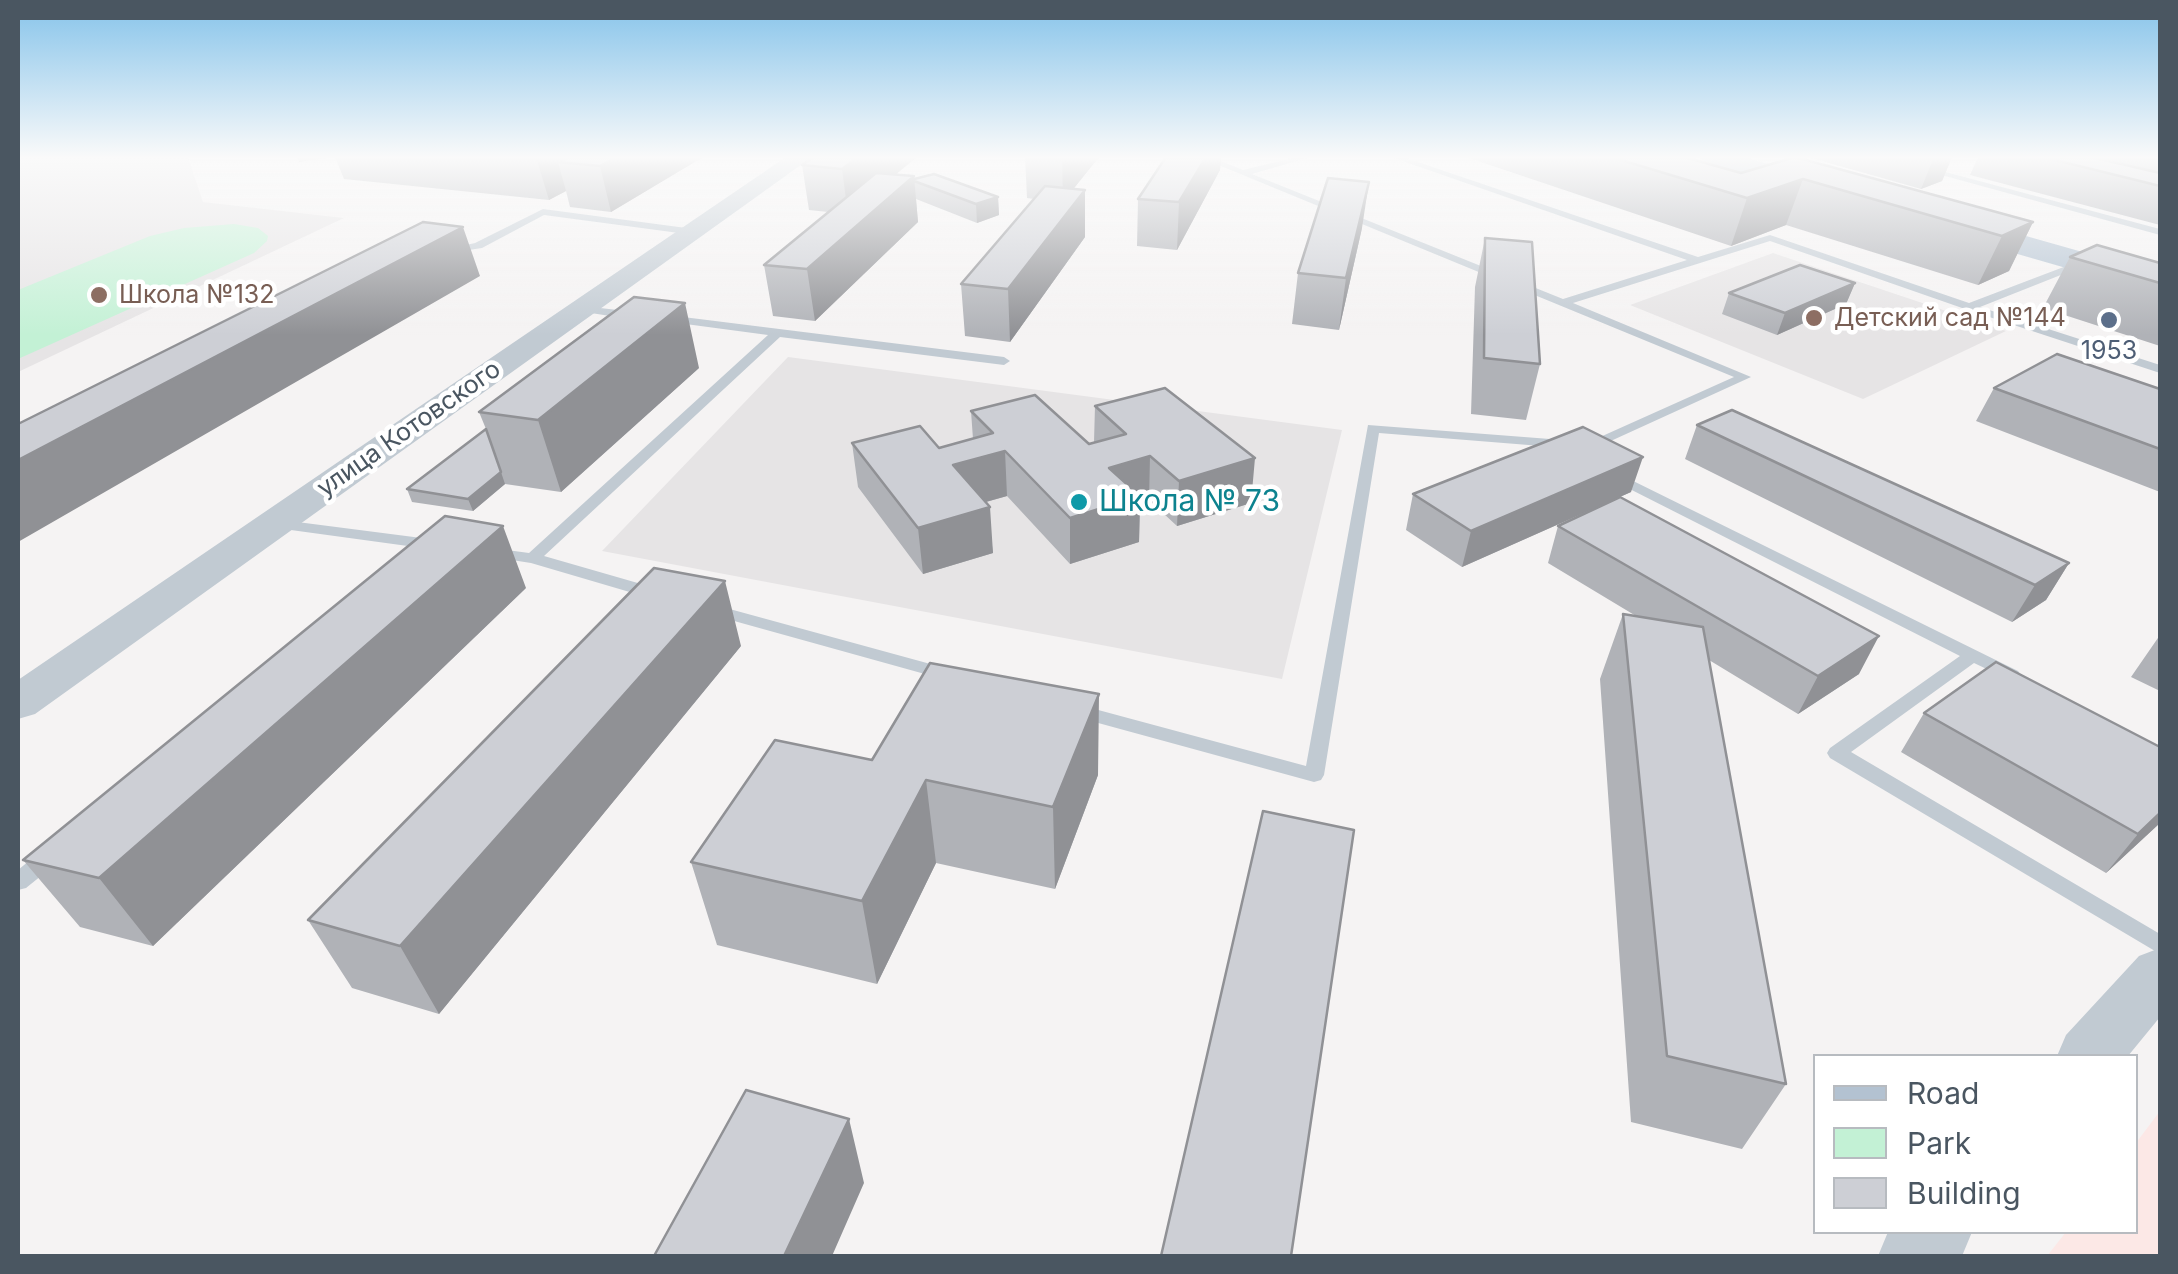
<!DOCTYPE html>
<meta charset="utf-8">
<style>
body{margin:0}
#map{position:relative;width:2178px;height:1274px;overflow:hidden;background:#f5f3f3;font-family:Inter,sans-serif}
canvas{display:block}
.frame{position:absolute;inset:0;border:20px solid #4a5661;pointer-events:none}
.legend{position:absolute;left:1813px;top:1054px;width:325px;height:180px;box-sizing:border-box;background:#fff;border:2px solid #b7bbc0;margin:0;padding:12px 18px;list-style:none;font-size:30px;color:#4a5661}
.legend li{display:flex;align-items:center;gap:20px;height:50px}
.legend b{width:50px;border:2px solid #b7bbc0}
</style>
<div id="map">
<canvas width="2178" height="1274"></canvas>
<div class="frame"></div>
<ul class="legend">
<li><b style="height:12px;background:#b3c2d1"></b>Road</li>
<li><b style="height:28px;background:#c3f1d5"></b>Park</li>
<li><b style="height:28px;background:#cdcfd5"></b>Building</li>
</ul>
</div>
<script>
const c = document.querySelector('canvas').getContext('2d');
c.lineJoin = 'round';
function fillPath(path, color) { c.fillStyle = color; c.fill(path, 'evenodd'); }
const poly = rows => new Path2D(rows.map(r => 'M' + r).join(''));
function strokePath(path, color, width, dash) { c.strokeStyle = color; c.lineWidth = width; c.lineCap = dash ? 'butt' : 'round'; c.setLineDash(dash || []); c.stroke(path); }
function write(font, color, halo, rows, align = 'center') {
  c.font = font + ' Inter,sans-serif'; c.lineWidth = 9; c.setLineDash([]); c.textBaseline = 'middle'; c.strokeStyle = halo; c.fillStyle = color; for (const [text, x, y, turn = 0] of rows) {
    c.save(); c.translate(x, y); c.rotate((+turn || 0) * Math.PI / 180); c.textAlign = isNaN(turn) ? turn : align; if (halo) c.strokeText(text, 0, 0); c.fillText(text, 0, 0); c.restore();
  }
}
fillPath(poly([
 [18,157,188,157,203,202,344,218,18,372],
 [1773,253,2006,331,1863,399,1630,305],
 [788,357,1342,430,1282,679,602,551]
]), '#e6e4e5');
fillPath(poly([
 [2160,1111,2160,1256,2047,1256,2066,1232,2136,1232,2136,1143]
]), '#fce8e6');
fillPath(poly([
 [234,224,258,228,268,236,267,241,254,253,18,359,18,290,150,236,184,228]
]), '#c3f1d5');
fillPath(poly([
 [1199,157,1210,157,1243,170,1297,157,1310,157,1252,174,1563,299,1687,260,1391,157,1403,157,1698,257,1770,235,1969,303,2082,260,2086,261,2086,265,1980,307,2160,365,2160,373,1965,309,1770,241,1573,303,1751,377,1591,450,1379,433,1324,775,1321,780,1314,782,1069,715,1067,710,1076,704,1306,766,1368,425,1589,442,1734,377,1199,157],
 [1876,157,1889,157,2160,229,2160,235,1876,157],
 [543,209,694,229,699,232,694,235,544,215,482,248,449,253,444,250,475,243,543,209],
 [582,306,636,312,642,316,636,320,578,311,576,309,582,306],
 [667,315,1004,357,1010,361,1004,365,780,337,544,556,662,590,664,594,662,598,650,598,531,563,486,556,484,553,486,550,492,548,529,553,768,335,663,321,661,319,667,315],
 [1615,472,2018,671,2021,675,2012,681,1974,663,1851,752,2160,934,2160,954,1830,758,1827,753,1830,748,1960,656,1610,479,1608,476,1615,472],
 [274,519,437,540,445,545,437,550,269,527,266,524,269,521,274,519],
 [715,605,956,671,959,675,950,681,709,614,706,610,709,606,715,605],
 [49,849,57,851,60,857,57,863,26,888,18,890,18,870,41,851,49,849]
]), '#c1cad2');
fillPath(poly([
 [786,157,812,157,35,714,18,719,18,680,786,157],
 [2160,948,2160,1017,2128,1056,2057,1056,2066,1035,2139,956,2160,948],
 [1888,1232,1972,1232,1962,1256,1878,1256,1888,1232]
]), '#c1cad2');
fillPath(poly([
 [1700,157,1744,157,1836,183,1841,189,1836,195,1826,198,1704,163,1700,157],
 [1952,215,2160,274,2160,295,1941,232,1936,225,1941,218,1952,215]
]), '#b3c2d1');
fillPath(poly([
 [335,157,565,157,565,158,569,157,703,157,611,212,570,207,566,191,549,200,344,179],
 [1025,157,1099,157,1073,189,1085,190,1085,237,1010,342,965,336,961,284,1034,199,1027,198],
 [1166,157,1221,157,1220,170,1177,250,1137,246,1138,199],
 [1466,157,1684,157,1741,173,1792,157,2033,222,2009,271,1978,285,1786,225,1731,246],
 [1808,157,1952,157,1942,181,1921,189],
 [1978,157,2160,157,2160,225,1970,175],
 [802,165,896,174,998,197,999,215,977,223,916,199,918,222,815,321,773,316,764,265,828,212,809,210],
 [1362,228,1339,330,1292,324,1298,273],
 [1485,238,1540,364,1526,420,1471,414,1475,287],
 [2070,257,2160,263,2160,346,2043,308],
 [1855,283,1846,304,1777,335,1722,314,1729,293],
 [699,368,561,492,505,484,473,511,412,502,407,489,486,429,479,412],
 [1994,388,2160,389,2160,492,1976,421],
 [1095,406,1251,503,1177,526,1149,500,1140,503,1139,542,1070,564,1007,496,986,502,993,553,923,574,858,487,852,443,939,448,973,439,971,411,1089,444,1094,442],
 [1697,425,2069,563,2046,600,2012,622,1685,459],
 [1631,492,1462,567,1406,530,1413,494],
 [1558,526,1859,674,1798,714,1709,660,1786,1084,1742,1149,1631,1122,1600,679,1623,614,1636,616,1548,563],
 [526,588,153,946,80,927,23,860],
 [2160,635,2160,691,2131,677],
 [741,646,439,1014,352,988,308,920],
 [1924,713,2160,823,2106,873,1901,752],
 [872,760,1098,775,1055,889,936,863,877,984,717,945,691,862]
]), '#b0b2b7');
fillPath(poly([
 [297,157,332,157,299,162],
 [536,157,565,157,566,163,558,162,566,191,549,200],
 [617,157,703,157,611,212,600,166],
 [858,157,917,157,848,214,842,169],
 [1062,157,1099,157,1063,202],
 [1206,157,1221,157,1220,170,1177,250,1179,202],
 [1934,157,1952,157,1942,181,1921,189],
 [914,176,918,222,815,321,807,269],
 [1803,179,1786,225,1731,246,1747,198],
 [1369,182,1362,228,1339,330,1346,278],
 [1085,190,1085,237,1010,342,1008,289],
 [998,197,999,215,977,223,976,204],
 [2033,222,2009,271,1978,285,2002,236],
 [463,227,480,276,18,542,18,460],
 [1855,283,1846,304,1777,335,1785,313],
 [685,303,699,368,561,492,538,420],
 [1005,451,1007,496,957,510,953,465],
 [1150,456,1149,500,1140,503,1139,542,1070,564,1070,518,1109,468],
 [1643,457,1631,492,1462,567,1471,531],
 [1255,458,1251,503,1177,526,1179,481],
 [501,472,505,484,473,511,468,499],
 [990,507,993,553,923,574,918,528],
 [503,526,526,588,153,946,99,878],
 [2069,563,2046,600,2012,622,2035,585],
 [725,581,741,646,439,1014,400,946],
 [1879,636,1859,674,1798,714,1818,676],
 [1099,694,1098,775,1055,889,1053,807],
 [926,780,936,863,877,984,862,901],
 [2160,813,2160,823,2106,873,2138,834],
 [849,1119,864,1183,832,1256,784,1256]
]), '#909195');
const building = poly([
 [569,157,617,157,600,166,558,162,569,157],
 [814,157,858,157,842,169,802,165,814,157],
 [1166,157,1206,157,1179,202,1138,199,1166,157],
 [1611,157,1684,157,1741,173,1795,157,2033,222,2002,236,1803,179,1747,198,1611,157],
 [2043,157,2091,157,2160,173,2160,186,2043,157],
 [876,173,914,176,807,269,764,265,876,173],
 [934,174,998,197,976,204,914,181,914,179,934,174],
 [1328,178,1369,182,1346,278,1298,273,1328,178],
 [1045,186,1085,190,1008,289,961,284,1045,186],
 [423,222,463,227,18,460,18,424,423,222],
 [1485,238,1532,242,1540,364,1484,358,1485,238],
 [2097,245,2160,263,2160,283,2070,257,2097,245],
 [1800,265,1855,283,1785,313,1729,293,1800,265],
 [634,297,685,303,538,420,479,412,634,297],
 [2057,354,2160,389,2160,449,1994,388,2057,354],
 [1165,388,1255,458,1179,481,1150,456,1109,468,1140,496,1070,518,1005,451,953,465,990,507,918,528,852,443,920,426,939,448,993,433,971,411,1035,395,1089,444,1126,434,1095,406,1165,388],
 [1732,410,2069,563,2035,585,1697,425,1732,410],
 [1583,427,1643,457,1471,531,1413,494,1583,427],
 [486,429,501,472,468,499,407,489,486,429],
 [1620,497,1879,636,1818,676,1558,526,1620,497],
 [445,516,503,526,99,878,23,860,445,516],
 [654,568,725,581,400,946,308,920,654,568],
 [1623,614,1703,627,1786,1084,1667,1056,1623,614],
 [1996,662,2160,747,2160,813,2138,834,1924,713,1996,662],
 [930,663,1099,694,1053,807,926,780,862,901,691,862,775,740,872,760,930,663],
 [1263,811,1354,830,1291,1256,1161,1256,1263,811],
 [746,1090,849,1119,784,1256,654,1256,746,1090]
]);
fillPath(building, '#cdcfd5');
strokePath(building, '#909195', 2.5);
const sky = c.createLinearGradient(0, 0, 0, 335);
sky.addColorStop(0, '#85c3ea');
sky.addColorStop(0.47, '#fafafa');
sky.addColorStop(1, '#fafafa00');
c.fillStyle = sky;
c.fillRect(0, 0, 2178, 335);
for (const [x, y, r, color] of [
 [99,295,10,"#8d6e63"],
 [1814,318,10,"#8d6e63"],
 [2109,320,10,"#5c6f8a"],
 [1079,502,10,"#0f9aa8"]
]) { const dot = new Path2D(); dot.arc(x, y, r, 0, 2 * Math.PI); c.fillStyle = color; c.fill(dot); strokePath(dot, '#fff', 4); }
write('25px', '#785e54', '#fff', [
 ["Школа №132",119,295],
 ["Детский сад №144",1834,318]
], 'left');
write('25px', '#4e5e75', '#fff', [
 ["1953",2109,351]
]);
write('25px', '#4a5661', '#fff', [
 ["улица Котовского",409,429,-35]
]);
write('30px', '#0d838f', '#fff', [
 ["Школа № 73",1099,502]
], 'left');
</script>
